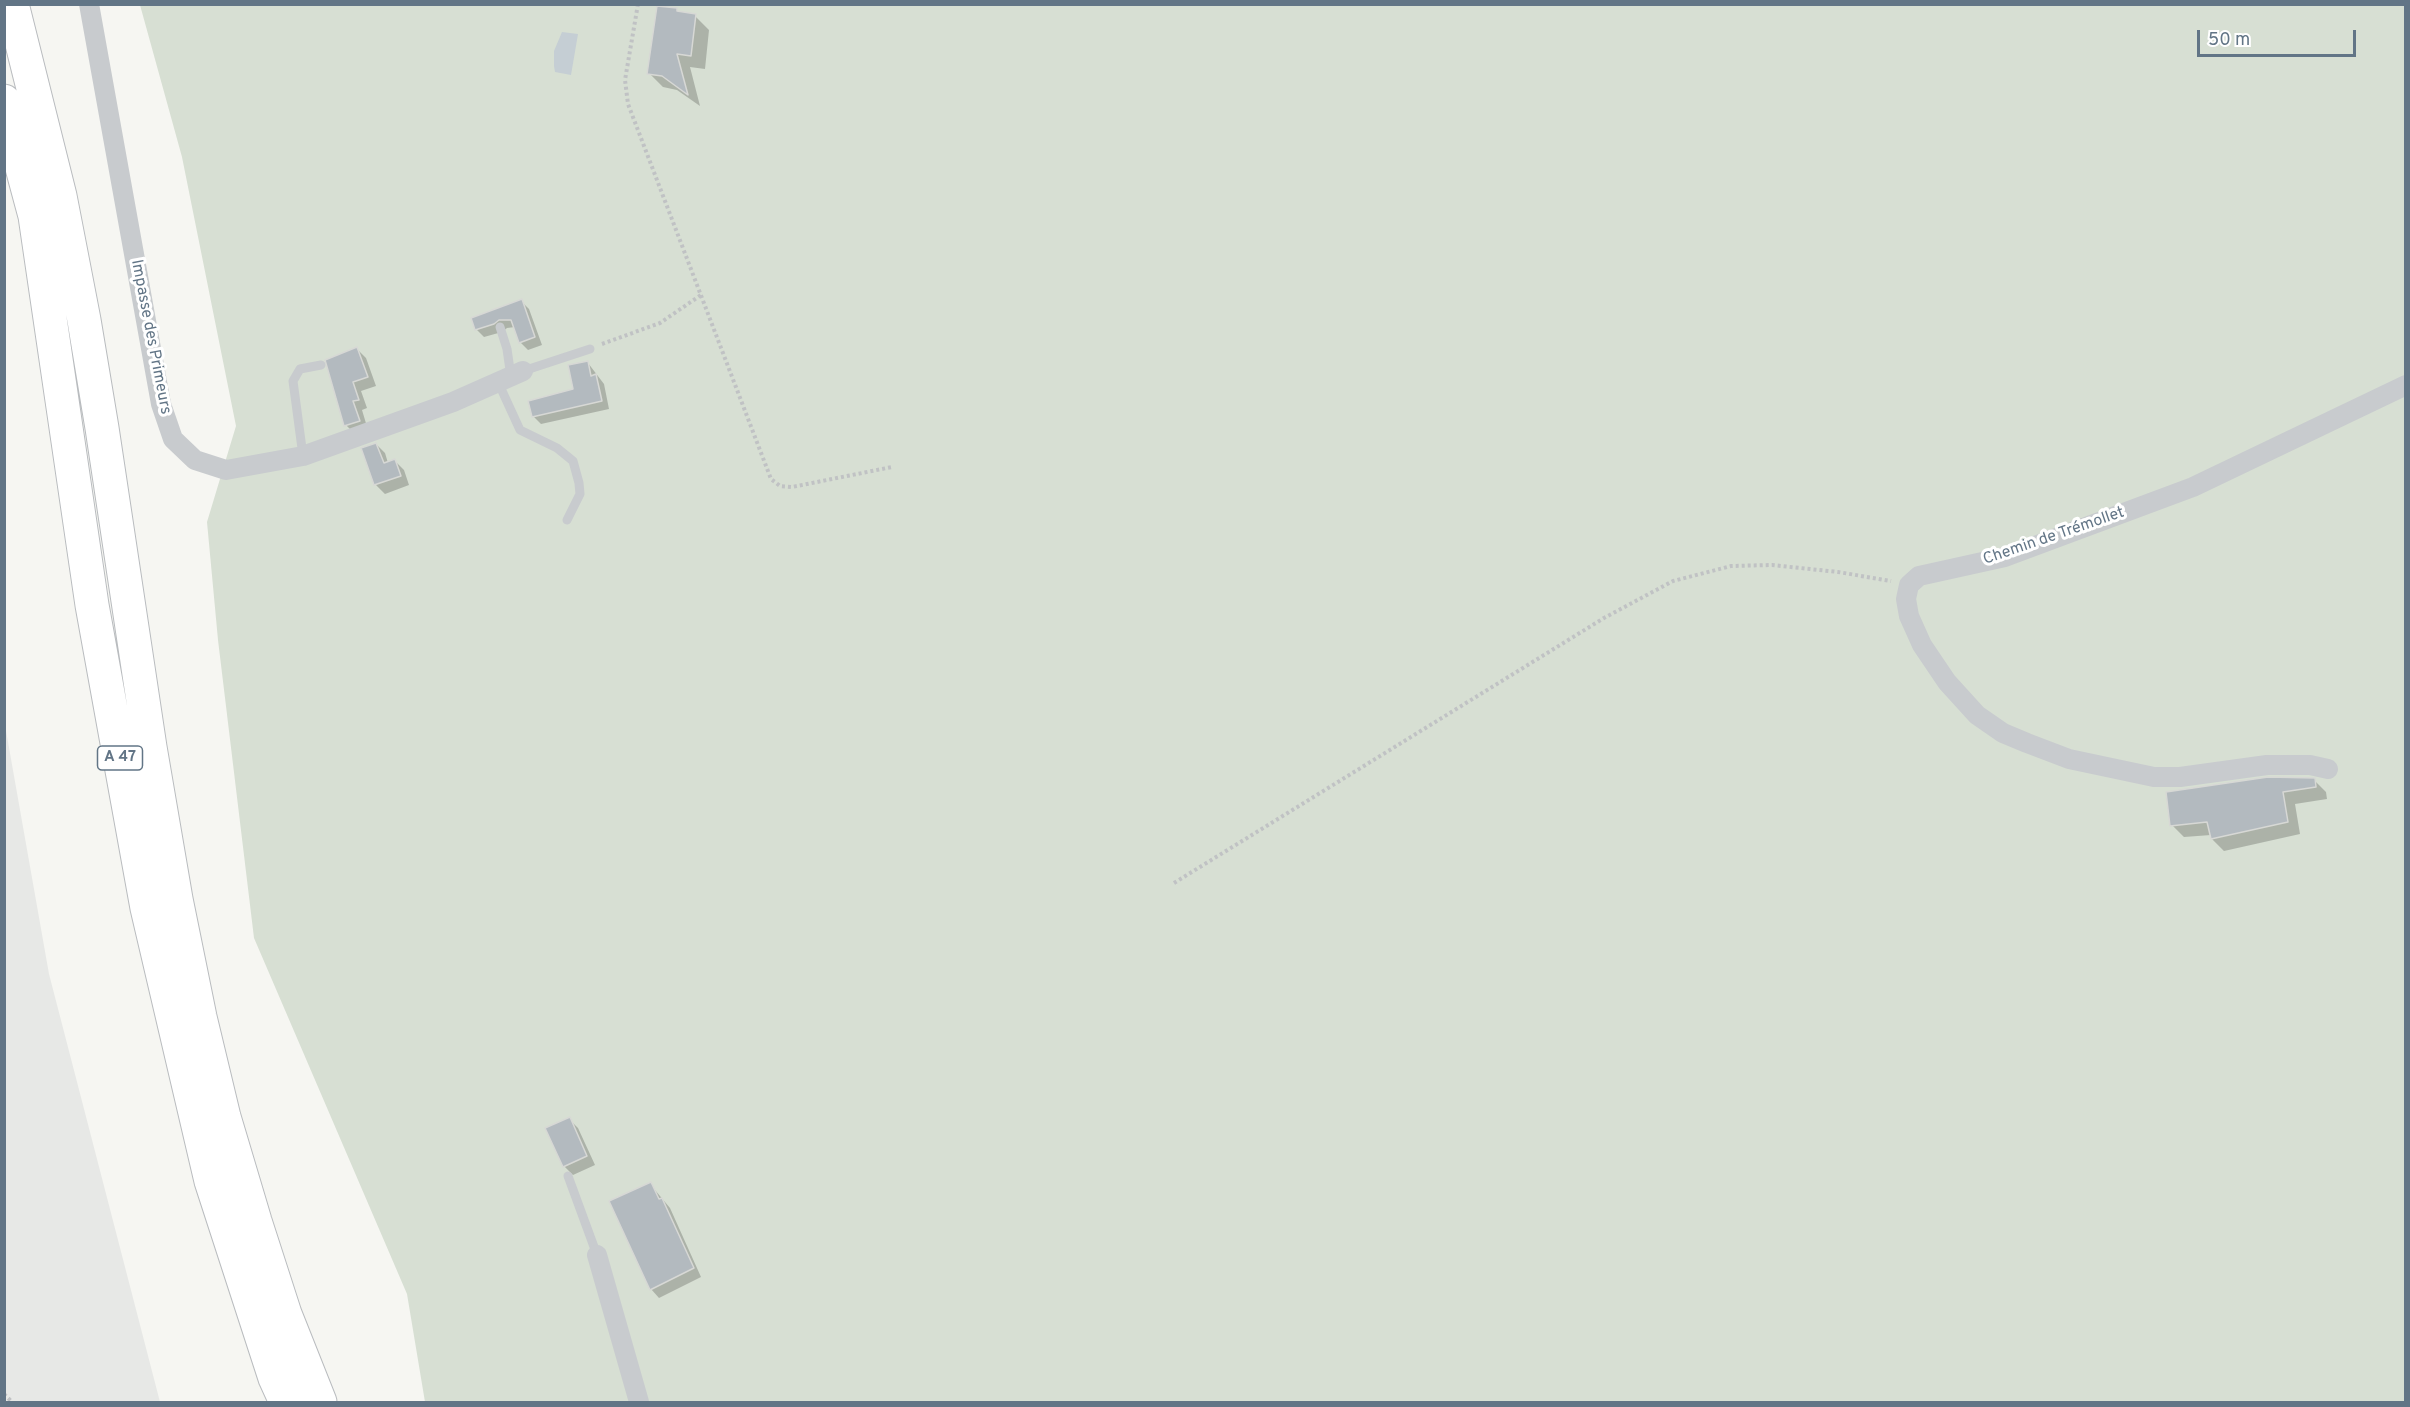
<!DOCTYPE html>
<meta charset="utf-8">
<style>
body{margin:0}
#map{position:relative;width:2410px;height:1407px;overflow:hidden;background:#f6f6f2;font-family:Overpass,sans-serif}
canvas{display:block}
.frame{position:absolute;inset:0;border:6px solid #627586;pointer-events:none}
.scale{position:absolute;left:2197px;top:30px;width:159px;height:27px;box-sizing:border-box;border:3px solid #627586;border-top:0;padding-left:8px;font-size:18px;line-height:21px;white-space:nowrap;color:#627586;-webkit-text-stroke:4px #fff;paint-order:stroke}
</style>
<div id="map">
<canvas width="2410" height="1407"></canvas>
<div class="frame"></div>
<div class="scale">50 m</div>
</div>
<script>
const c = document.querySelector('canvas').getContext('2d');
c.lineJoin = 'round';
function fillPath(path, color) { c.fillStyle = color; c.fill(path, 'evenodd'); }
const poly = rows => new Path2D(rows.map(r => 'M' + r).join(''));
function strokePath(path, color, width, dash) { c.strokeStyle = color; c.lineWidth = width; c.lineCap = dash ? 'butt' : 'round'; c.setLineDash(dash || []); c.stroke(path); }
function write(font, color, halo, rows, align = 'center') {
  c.font = font + ' Overpass,sans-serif'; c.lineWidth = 6; c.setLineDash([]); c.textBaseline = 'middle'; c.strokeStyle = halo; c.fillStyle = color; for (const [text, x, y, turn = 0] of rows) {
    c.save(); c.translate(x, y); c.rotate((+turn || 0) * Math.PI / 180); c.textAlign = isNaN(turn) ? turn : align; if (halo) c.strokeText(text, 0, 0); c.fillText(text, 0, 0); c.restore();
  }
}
fillPath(poly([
 [5,725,49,974,160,1402,5,1402]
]), '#e7e8e6');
fillPath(poly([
 [140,5,2405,5,2405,1402,425,1402,407,1294,254,938,218,640,207,522,236,426,182,157]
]), '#d7dfd3');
fillPath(poly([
 [562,32,578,34,571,75,555,72,554,66,554,51]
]), '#c5ced4');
fillPath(poly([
 [676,10,679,13,695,16,709,30,705,69,690,67,700,106,677,90,663,87,649,73],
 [521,301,529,309,542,345,528,350,520,342,515,327,507,328,502,332,484,337,476,329],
 [357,349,366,358,376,386,361,391,367,408,362,410,368,430,355,434,346,425],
 [588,363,604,384,609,409,541,424,533,416,575,390],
 [376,444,385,453,388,463,395,461,404,470,409,485,385,494,376,485,363,449],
 [2314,780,2326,792,2327,799,2295,804,2300,834,2224,851,2212,839,2211,835,2184,837,2172,825],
 [569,1119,578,1128,595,1165,573,1175,564,1166],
 [650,1184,670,1208,701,1277,659,1298,651,1289]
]), '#0003');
const building = poly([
 [657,6,677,8,677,11,696,14,691,56,677,54,688,95,662,76,647,74,657,6],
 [522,299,535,337,519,343,511,320,499,320,494,324,475,330,471,318,522,299],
 [357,347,368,377,353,382,359,400,353,401,360,421,344,426,325,360,357,347],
 [588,361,591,376,596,374,602,401,532,417,528,401,573,389,568,365,588,361],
 [376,443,384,463,395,459,401,476,374,485,361,448,376,443],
 [2268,777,2315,778,2316,787,2283,792,2288,822,2211,839,2207,822,2170,826,2166,792,2268,777],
 [570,1117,587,1156,563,1167,545,1128,570,1117],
 [651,1182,659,1199,662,1198,694,1268,650,1290,609,1201,651,1182]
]);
fillPath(building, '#b3babf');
strokePath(building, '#d7d8d5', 1.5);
const motorway = poly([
 [12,4,60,196,84,320,102,428,150,747,176,899,200,1017,224,1117,255,1221,285,1314,320,1402],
 [4,101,35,216,92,605,147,908,211,1181,275,1378,286,1402]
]);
strokePath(motorway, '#b9bcbf', 35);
strokePath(poly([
 [638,4,625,80,628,104,771,479,780,486,792,487,892,467],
 [602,344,660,323,701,295],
 [1174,883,1604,618,1673,581,1731,566,1772,565,1838,572,1891,581],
 [4,1394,12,1402]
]), '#c0c2c4', 4, [3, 3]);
strokePath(poly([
 [500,327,507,349,511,377],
 [523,371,590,349],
 [498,382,520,430,557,448,573,461,579,483,580,494,567,520],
 [303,456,293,381,300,369,321,365],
 [568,1176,597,1255]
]), '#c8cbce', 9);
strokePath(poly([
 [89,4,161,404,173,439,195,460,226,470,303,456,453,402,523,371],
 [2328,769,2310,765,2267,765,2180,777,2154,777,2069,759,2027,743,2003,733,1977,715,1947,682,1922,645,1909,616,1906,599,1909,585,1919,576,2005,557,2193,487,2406,385],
 [597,1255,639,1402]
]), '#c8cbce', 20);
strokePath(motorway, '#fff', 33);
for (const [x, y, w] of [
 [120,758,45]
]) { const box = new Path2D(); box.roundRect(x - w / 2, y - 12, w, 24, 4.5); c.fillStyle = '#fff'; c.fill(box); strokePath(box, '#627586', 1.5); }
write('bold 15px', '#627586', null, [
 ["A 47",120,758]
]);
write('16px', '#627586', '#fff', [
 ["Impasse des Primeurs",150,337,79],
 ["Chemin de Trémollet",2054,537,-19]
]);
</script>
